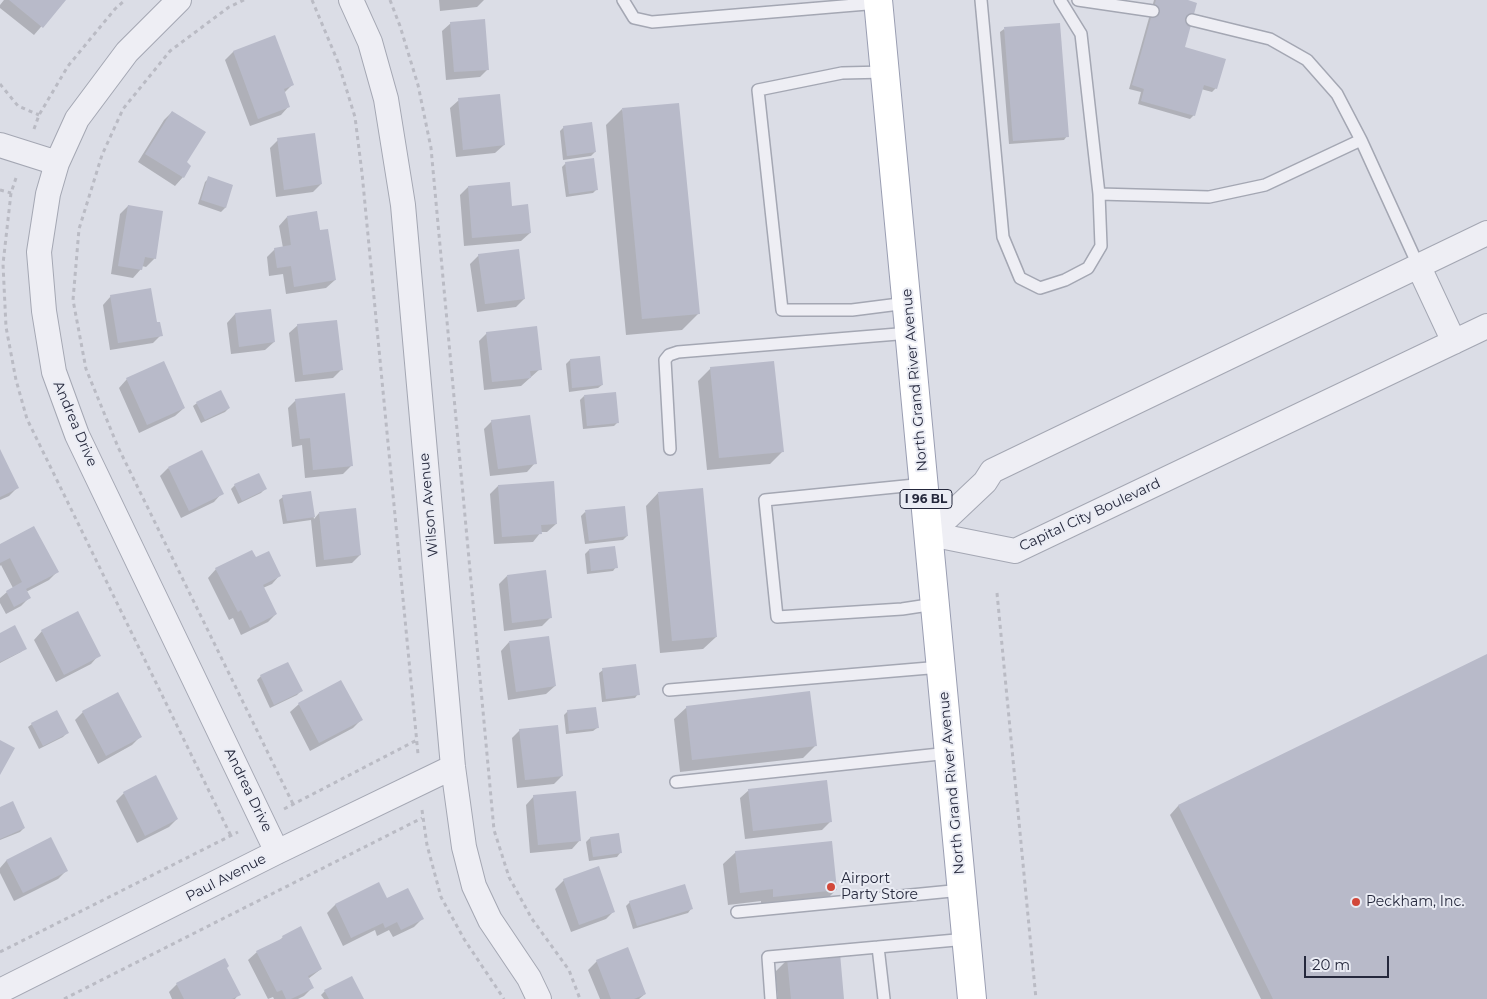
<!DOCTYPE html>
<style>
body{margin:0}
#map{position:relative;width:1487px;height:999px;overflow:hidden;background:#dbdde6;font-family:Montserrat,sans-serif}
canvas{display:block}
.scale{position:absolute;left:1304px;top:956px;width:85px;height:22px;box-sizing:border-box;border:2px solid #25283c;border-top:0;padding-left:6px;font-size:15px;line-height:18px;white-space:nowrap;color:#25283c;-webkit-text-stroke:4px #eaecf4;paint-order:stroke}
</style>
<div id="map">
<canvas width="1487" height="999"></canvas>
<div class="scale">20 m</div>
</div>
<script>
const c = document.querySelector('canvas').getContext('2d');
c.lineJoin = 'round';
function fillPath(path, color) { c.fillStyle = color; c.fill(path, 'evenodd'); }
const poly = rows => new Path2D(rows.map(r => 'M' + r).join(''));
function strokePath(path, color, width, dash) { c.strokeStyle = color; c.lineWidth = width; c.lineCap = dash ? 'butt' : 'round'; c.setLineDash(dash || []); c.stroke(path); }
function write(font, color, halo, rows, align = 'center') {
  c.font = font + ' Montserrat,sans-serif'; c.lineWidth = 4; c.setLineDash([]); c.textBaseline = 'middle'; c.strokeStyle = halo; c.fillStyle = color; for (const [text, x, y, turn = 0] of rows) {
    c.save(); c.translate(x, y); c.rotate((+turn || 0) * Math.PI / 180); c.textAlign = isNaN(turn) ? turn : align; if (halo) c.strokeText(text, 0, 0); c.fillText(text, 0, 0); c.restore();
  }
}
fillPath(poly([
 [4,0,64,0,34,35,0,8,0,5],
 [439,0,484,0,477,7,440,11],
 [1154,0,1184,0,1183,48,1216,88,1212,92,1201,89,1194,115,1190,119,1138,104,1141,92,1129,89],
 [451,23,488,69,480,77,446,80,442,31],
 [1004,29,1067,136,1064,140,1009,144,1000,32],
 [275,37,292,85,284,93,289,106,281,115,250,126,225,60,233,52],
 [459,100,504,145,495,153,456,157,450,108],
 [622,109,698,314,682,330,626,335,606,125],
 [172,112,185,163,183,177,175,186,138,162,164,120],
 [564,127,595,152,591,156,563,160,560,131],
 [278,140,321,184,313,192,276,197,270,148],
 [566,163,597,189,593,193,566,197,562,167],
 [209,178,232,185,225,208,221,212,198,204,205,182],
 [468,187,511,207,530,233,521,241,464,246,460,195],
 [128,206,155,258,146,267,142,266,141,269,133,278,111,274,120,214],
 [287,217,319,231,335,280,326,288,286,294,283,274,269,276,267,257,275,249,283,248,279,226],
 [479,255,524,299,516,307,477,312,470,264],
 [111,296,156,324,161,335,153,343,110,350,103,305],
 [270,310,274,342,265,350,231,354,227,323,235,314],
 [298,325,341,370,333,378,295,382,289,333],
 [487,333,540,369,521,386,484,390,479,341],
 [570,360,602,385,598,388,569,392,566,364],
 [711,368,783,451,770,464,707,470,698,381],
 [127,379,184,408,175,416,139,433,119,388],
 [584,396,618,422,614,426,583,429,580,400],
 [296,400,351,466,343,474,305,478,302,445,292,447,288,408],
 [197,403,229,408,225,412,201,423,193,406],
 [492,421,535,463,527,472,490,476,484,429],
 [0,452,17,488,9,496,0,500],
 [168,468,222,493,214,502,181,518,160,476],
 [235,485,265,489,261,493,238,504,231,489],
 [498,486,556,524,547,532,541,532,533,542,494,544,490,494],
 [310,492,314,519,319,513,360,555,352,563,316,567,311,520,283,524,279,500,283,497],
 [658,493,716,637,703,649,660,653,646,506],
 [585,512,627,536,623,540,585,544,581,516],
 [0,546,57,572,49,580,26,592,29,598,21,606,6,614,0,603,0,598,7,592,13,588,1,565,0,566],
 [589,550,616,567,613,571,587,574,585,554],
 [255,559,280,575,272,584,263,588,276,614,268,622,241,635,233,618,229,620,208,578,216,569],
 [507,576,550,618,542,626,504,631,499,584],
 [42,631,99,655,91,664,56,682,34,640],
 [0,634,25,648,21,652,0,663],
 [509,642,555,686,546,694,508,700,501,651],
 [1487,655,1487,999,1261,999,1170,815,1178,806],
 [603,670,638,694,635,698,602,702,599,673],
 [261,676,301,691,297,695,270,708,257,680],
 [341,682,361,720,353,728,310,751,290,712,299,704],
 [687,707,815,746,803,758,680,772,674,719],
 [568,711,597,728,593,731,566,734,564,715],
 [83,712,140,737,132,745,98,764,75,720],
 [32,724,67,733,63,737,39,749,28,727],
 [520,730,562,776,554,784,517,788,512,738],
 [749,790,830,822,822,830,745,839,740,798],
 [124,793,177,819,169,827,137,843,116,801],
 [534,796,580,840,572,849,530,853,526,805],
 [0,808,24,828,20,832,0,840],
 [590,838,620,853,617,857,589,861,586,842],
 [51,839,67,870,58,879,14,901,0,873,0,868,6,861],
 [736,852,836,890,824,902,761,908,761,901,728,905,723,864],
 [564,880,614,911,606,919,571,932,555,889],
 [379,884,386,900,422,919,414,927,393,937,389,930,377,936,375,930,343,946,327,913,335,905],
 [630,902,691,909,688,913,633,929,626,906],
 [283,937,321,969,308,979,312,988,304,996,298,999,274,999,273,997,268,999,248,960,257,952,278,942],
 [787,960,843,999,778,999,775,972],
 [597,961,645,994,639,999,600,999,588,970],
 [226,968,239,994,235,999,172,999,169,992,177,984],
 [325,991,363,999,324,999,321,995]
]), '#0003');
fillPath(poly([
 [9,0,66,0,43,28],
 [1156,0,1188,0,1197,3,1185,47,1226,59,1217,89,1204,85,1195,116,1141,101,1144,89,1132,85],
 [485,19,489,70,454,72,450,22],
 [1060,23,1069,137,1013,141,1004,27],
 [275,35,294,85,284,89,290,107,258,119,233,51],
 [500,94,505,145,463,150,458,98],
 [679,103,700,314,642,319,622,108],
 [172,111,206,132,187,162,191,166,184,178,145,154],
 [592,122,596,152,567,156,563,126],
 [315,133,322,184,284,190,277,138],
 [594,158,598,190,569,194,565,162],
 [208,176,233,185,226,208,201,200],
 [510,182,512,206,528,204,531,233,472,238,468,186],
 [128,205,163,211,156,259,145,257,142,270,118,266],
 [317,211,320,230,328,229,336,280,294,287,291,266,277,268,274,248,291,245,287,216],
 [519,249,525,299,485,304,478,254],
 [151,288,157,322,160,322,163,336,118,343,110,295],
 [271,309,275,342,239,347,235,313],
 [337,320,343,370,303,375,297,324],
 [537,326,542,370,530,371,531,378,492,382,486,332],
 [600,356,603,385,572,388,570,359],
 [164,361,185,408,147,425,126,378],
 [774,361,784,452,719,458,710,367],
 [221,390,230,408,205,420,196,402],
 [616,392,619,423,587,426,584,395],
 [345,393,353,466,313,470,310,438,300,439,295,399],
 [530,415,537,464,498,469,491,420],
 [0,449,19,488,0,497],
 [202,450,224,494,189,511,168,467],
 [259,473,267,489,242,501,234,484],
 [554,481,557,524,541,525,542,534,502,537,498,485],
 [703,488,717,637,672,641,658,492],
 [311,491,315,517,287,521,282,495],
 [625,506,628,536,589,541,585,510],
 [356,508,361,555,324,560,319,512],
 [34,526,59,572,26,589,31,598,14,607,6,591,22,582,10,558,0,563,0,544],
 [615,546,618,568,591,571,589,549],
 [252,550,256,557,269,551,281,576,263,585,277,614,250,628,241,610,238,612,215,568],
 [546,570,552,618,512,623,507,575],
 [78,611,101,656,64,675,41,630],
 [15,625,27,649,0,662,0,633],
 [549,636,556,686,516,692,509,641],
 [1487,654,1487,999,1273,999,1178,805],
 [288,662,303,691,274,705,260,675],
 [636,664,640,695,606,699,602,668],
 [341,680,363,720,319,743,298,703],
 [810,691,817,746,692,760,686,706],
 [118,692,142,737,106,756,82,711],
 [596,707,599,728,569,731,567,710],
 [57,710,69,733,43,746,31,723],
 [558,725,563,776,525,780,519,729],
 [0,740,15,748,0,775],
 [156,775,178,819,145,836,123,792],
 [827,780,832,822,753,831,748,789],
 [576,791,581,841,538,845,533,795],
 [13,801,25,828,0,839,0,807],
 [619,833,622,853,593,857,590,837],
 [51,837,68,871,23,893,6,860],
 [832,841,837,890,773,897,773,889,740,893,735,851],
 [599,866,615,912,579,925,563,879],
 [379,882,387,898,408,888,424,919,401,930,397,922,385,928,383,923,351,938,335,904],
 [685,884,693,909,637,926,629,901],
 [301,926,322,969,308,976,314,988,291,999,286,999,282,990,277,992,256,951,283,938,282,936],
 [628,947,646,994,634,999,611,999,596,960],
 [840,953,844,999,791,999,787,958],
 [225,958,229,966,227,968,241,995,232,999,184,999,176,983],
 [352,976,364,999,329,999,324,990]
]), '#b8bac9');
const service = poly([
 [623,0,634,18,652,22,879,3],
 [981,0,1003,237,1020,278,1040,288,1065,280,1088,268,1101,246,1099,194,1081,34,1060,0],
 [1078,0,1153,11],
 [1192,20,1270,39,1307,60,1337,94,1361,140],
 [886,72,842,73,758,90,782,310,852,310,907,303],
 [1099,194,1209,197,1265,185,1361,140,1418,265],
 [670,449,665,360,669,355,678,352,910,333],
 [925,484,765,500,777,617,902,609,935,604],
 [669,690,941,667],
 [676,782,949,753],
 [737,912,962,890],
 [771,999,768,957,878,947],
 [884,999,878,947,967,939]
]);
const minor = poly([
 [179,0,127,52,77,119,57,163,48,194,39,252,44,311,54,372,77,435,277,852],
 [351,0,370,42,386,99,403,205,453,767,464,847,474,886,490,920,529,978,539,999],
 [0,145,57,163],
 [1418,265,1454,342],
 [930,534,985,482,992,471,1487,233],
 [930,534,1015,551,1487,326],
 [0,991,277,852,453,767]
]);
const primary = poly([
 [878,0,972,999]
]);
strokePath(service, '#a4a7b3', 14);
strokePath(minor, '#a4a7b3', 26);
strokePath(primary, '#9a9eb2', 30);
strokePath(poly([
 [244,0,229,7,170,51,123,109,102,155,79,229,73,300,86,369,118,447,293,804],
 [312,0,338,62,355,117,362,173,418,754],
 [390,0,400,26,418,85,431,148,494,830,509,877,532,919,569,970,580,999],
 [0,84,18,106,39,115],
 [34,129,39,115,68,66,115,9,125,0],
 [16,178,11,193,3,264,6,327,16,380,27,419,231,836],
 [0,190,11,193],
 [997,593,1036,999],
 [284,809,417,740],
 [422,810,427,845,441,897,464,939,504,999],
 [0,952,238,832],
 [64,999,422,818]
]), '#babbc4', 3, [4, 4]);
strokePath(service, '#eeeef4', 11);
strokePath(minor, '#eeeef4', 24);
strokePath(primary, '#fff', 28);
for (const [x, y, r, color] of [
 [831,887,5,"#d2483a"],
 [1356,902,5,"#d2483a"]
]) { const dot = new Path2D(); dot.arc(x, y, r, 0, 2 * Math.PI); c.fillStyle = color; c.fill(dot); strokePath(dot, '#eaecf4', 2); }
for (const [x, y, w] of [
 [926,499,52]
]) { const box = new Path2D(); box.roundRect(x - w / 2, y - 9.5, w, 19, 4); c.fillStyle = '#eaecf4'; c.fill(box); strokePath(box, '#25283c', 1); }
write('bold 12px', '#25283c', null, [
 ["I 96 BL",926,499]
]);
write('14px', '#25283c', '#eaecf4', [
 ["North Grand River Avenue",915,380,-95],
 ["Andrea Drive",75,424,67],
 ["Wilson Avenue",429,505,-95],
 ["Capital City Boulevard",1090,515,-25],
 ["North Grand River Avenue",952,783,-95],
 ["Andrea Drive",248,790,64],
 ["Paul Avenue",226,878,-27]
]);
write('14px', '#25283c', '#eaecf4', [
 ["Airport",841,879],
 ["Party Store",841,895],
 ["Peckham, Inc.",1366,902]
], 'left');
</script>
